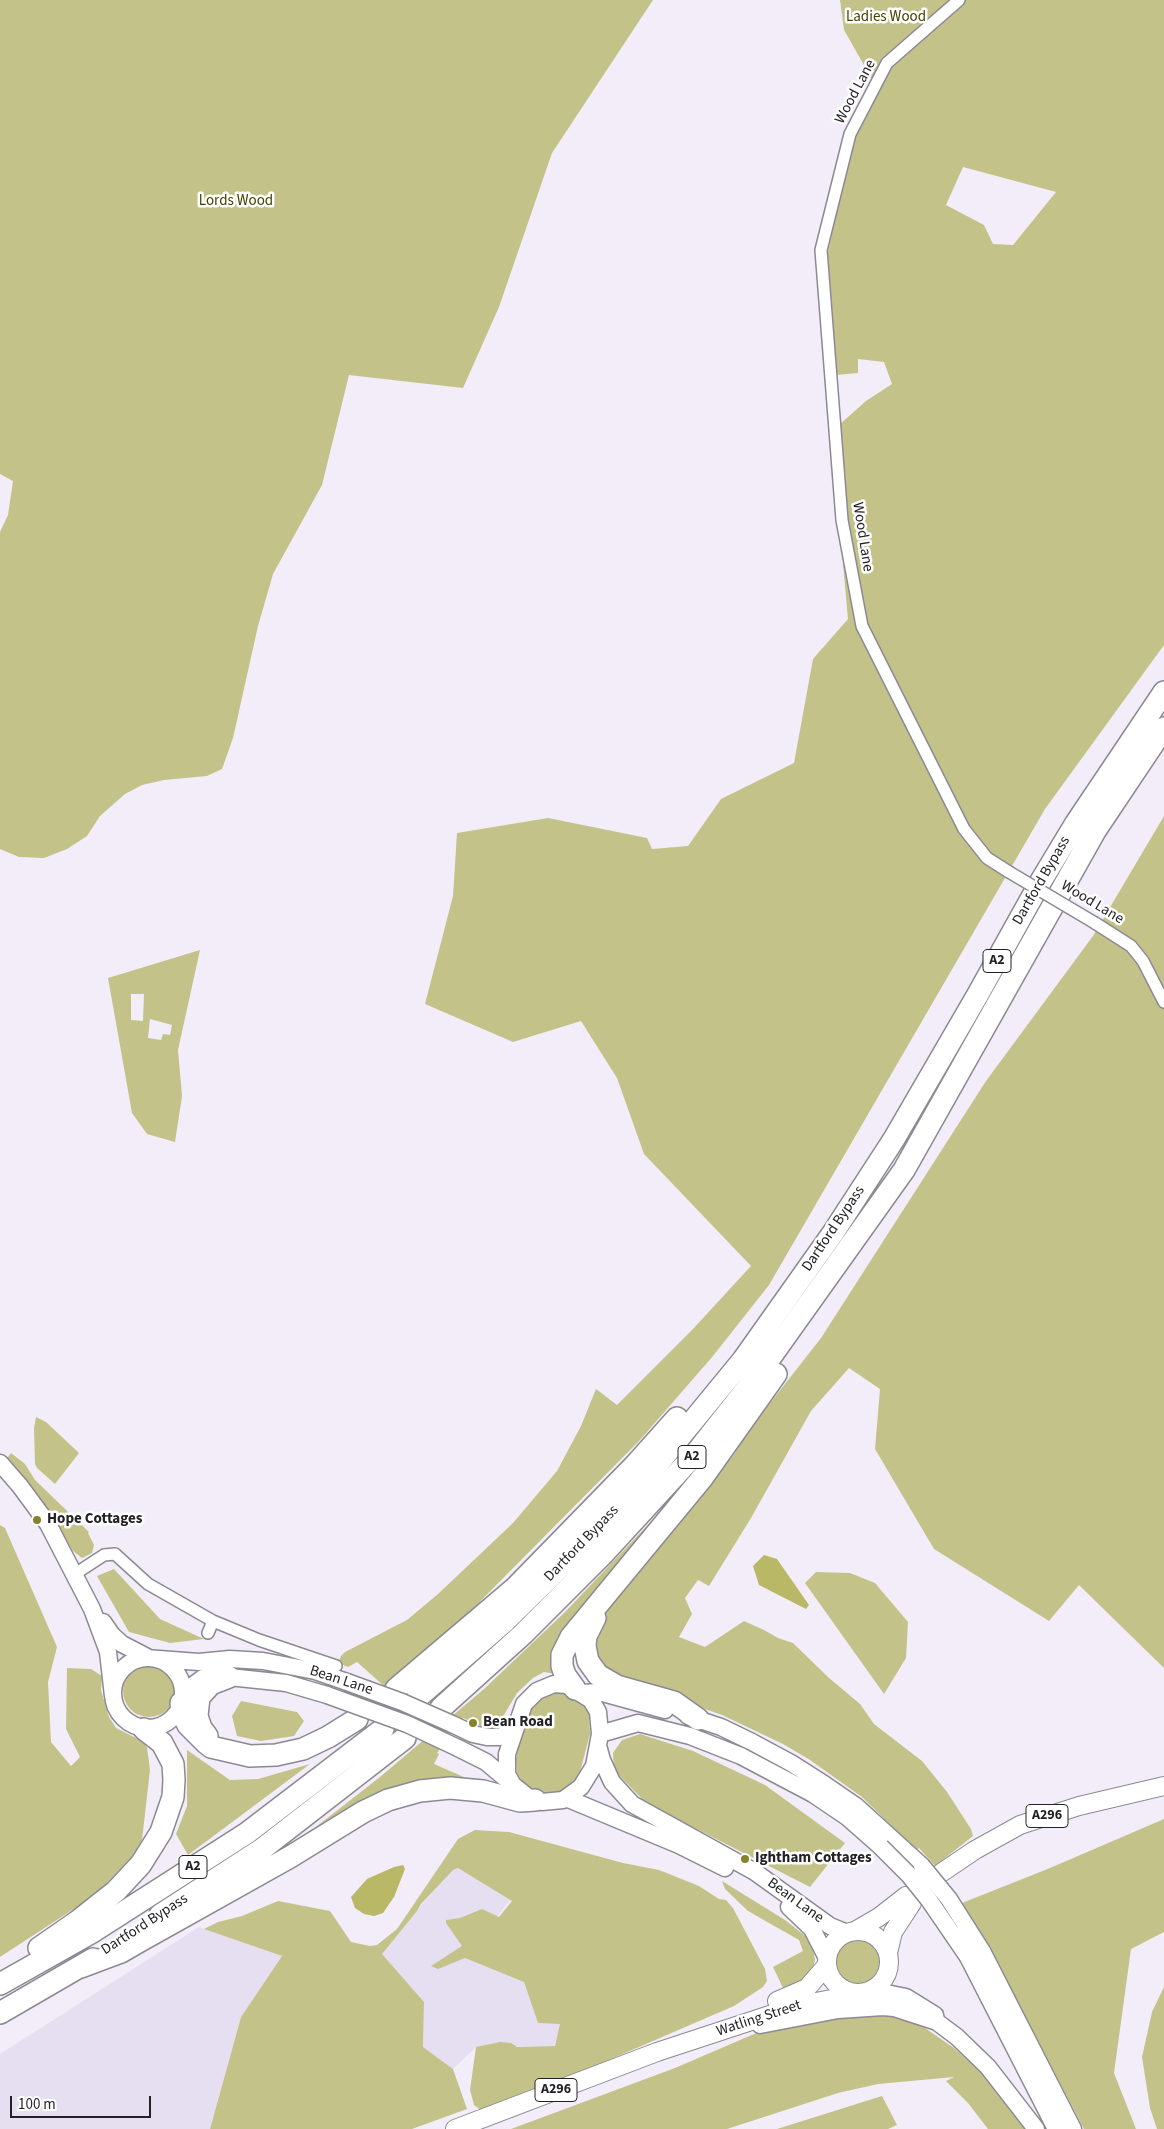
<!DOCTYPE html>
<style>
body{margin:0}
#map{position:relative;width:1164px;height:2129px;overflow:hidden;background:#f2edf8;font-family:"Source Sans 3",sans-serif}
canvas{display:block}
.scale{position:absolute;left:10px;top:2096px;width:141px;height:22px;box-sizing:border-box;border:2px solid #232125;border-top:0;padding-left:6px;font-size:15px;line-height:18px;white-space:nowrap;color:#232125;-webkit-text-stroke:4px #fff;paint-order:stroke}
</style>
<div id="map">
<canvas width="1164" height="2129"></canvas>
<div class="scale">100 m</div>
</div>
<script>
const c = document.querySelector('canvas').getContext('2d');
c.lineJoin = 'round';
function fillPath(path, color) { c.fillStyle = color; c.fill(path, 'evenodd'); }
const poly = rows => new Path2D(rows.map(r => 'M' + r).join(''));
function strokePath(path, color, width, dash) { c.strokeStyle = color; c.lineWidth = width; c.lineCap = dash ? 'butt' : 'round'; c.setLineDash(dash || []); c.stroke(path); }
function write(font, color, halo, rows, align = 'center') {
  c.font = font + ' "Source Sans 3",sans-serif'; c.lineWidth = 5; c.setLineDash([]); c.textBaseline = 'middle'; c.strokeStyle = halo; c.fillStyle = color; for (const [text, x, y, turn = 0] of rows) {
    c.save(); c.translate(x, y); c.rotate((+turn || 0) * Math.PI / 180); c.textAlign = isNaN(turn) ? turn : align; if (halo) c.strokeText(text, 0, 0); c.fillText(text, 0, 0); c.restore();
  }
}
fillPath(poly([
 [455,1865,511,1899,483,1935,524,1982,538,2022,560,2024,559,2046,476,2047,453,2069,423,2047,424,2002,381,1954],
 [199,1927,282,1956,241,2017,210,2129,0,2129,0,2054]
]), '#e6dff1');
fillPath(poly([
 [0,0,653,0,552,153,499,307,463,388,349,375,322,485,273,574,258,626,233,738,222,769,207,776,164,780,142,785,125,794,100,816,87,836,67,849,44,858,19,857,0,849,0,532,8,515,13,481,0,474],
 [840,0,1164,0,1164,645,1045,809,769,1285,713,1356,640,1440,422,1660,389,1687,384,1686,357,1662,348,1667,341,1664,339,1661,341,1656,345,1652,407,1620,438,1594,513,1523,557,1471,581,1426,596,1389,617,1405,692,1330,751,1266,644,1154,617,1078,581,1021,513,1042,425,1004,453,896,457,833,548,818,647,838,652,849,688,846,721,799,794,763,813,659,848,619,831,432,866,401,892,384,884,362,858,359,858,373,836,375,827,257,849,153,873,81,844,30],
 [963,167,1056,192,1013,245,993,244,984,225,946,205],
 [1164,816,1164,1668,1079,1585,1049,1621,934,1549,875,1449,880,1389,849,1368,811,1411,751,1518,709,1586,698,1580,685,1598,692,1614,679,1637,705,1647,744,1621,764,1630,778,1638,793,1643,828,1677,860,1704,874,1724,922,1761,947,1792,971,1829,973,1836,935,1866,919,1848,916,1850,862,1797,810,1760,783,1744,722,1715,607,1674,591,1648,605,1611,709,1480,721,1471,735,1453,745,1435,821,1338,986,1081,1093,936],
 [200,950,178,1050,182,1096,175,1142,147,1134,132,1113,108,978],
 [131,994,144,994,143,1021,131,1020],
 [150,1019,172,1025,170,1035,163,1034,161,1040,148,1038],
 [36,1417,46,1422,79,1453,55,1484,37,1468,35,1464,34,1428],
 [11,1453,25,1464,35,1480,89,1532,88,1533,94,1545,92,1553,82,1558,73,1551,58,1527,5,1461],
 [662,1510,556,1674,544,1672,533,1678,517,1693,501,1720,502,1722,497,1725,483,1727,463,1718,437,1753,439,1754,434,1764,473,1781,442,1781,255,1870,307,1834,380,1777,484,1689,565,1612],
 [0,1525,5,1528,57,1647,48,1682,51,1742,71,1766,80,1757,66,1729,67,1668,91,1669,102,1676,101,1690,109,1717,116,1728,142,1741,147,1747,150,1770,142,1840,136,1852,103,1887,89,1899,0,1957],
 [114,1569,160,1619,204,1639,170,1643,129,1632,97,1576],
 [816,1572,850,1573,875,1583,908,1622,906,1658,884,1694,805,1583],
 '123 1691a26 26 0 1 1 52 0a26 26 0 1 1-52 0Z',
 [557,1692,567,1693,584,1704,589,1713,590,1734,580,1772,574,1783,560,1793,548,1795,535,1792,524,1784,517,1773,516,1759,520,1737,532,1708,538,1699,547,1694],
 [241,1701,297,1712,304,1721,294,1736,261,1741,237,1736,232,1716],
 [640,1734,693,1751,765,1785,845,1843,810,1887,646,1803,614,1770,613,1753,622,1740],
 [187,1750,230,1780,258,1779,310,1764,188,1855,176,1834,187,1806],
 [1164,1819,1164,1932,1131,1949,1114,2073,1136,2129,1084,2129,984,1937,962,1903,1050,1868],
 [475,1830,509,1832,623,1863,659,1870,699,1886,719,1899,726,1900,733,1908,765,1969,767,1981,763,1987,734,2006,537,2091,482,2111,474,2105,470,2090,476,2047,500,2042,511,2043,517,2047,555,2046,560,2024,538,2023,524,1982,465,1958,438,1969,431,1966,462,1946,446,1923,446,1920,460,1918,482,1909,499,1917,512,1901,458,1868,453,1870,421,1904,417,1911,382,1954,424,2002,423,2047,453,2069,467,2109,412,2129,210,2129,241,2017,282,1956,204,1929,218,1922,242,1916,278,1901,330,1911,351,1942,370,1946,377,1945,397,1929,458,1839],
 [722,1881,785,1920,808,1938,813,1948,815,1960,813,1968,804,1980,784,1990,773,1967,803,1951,799,1940,748,1911,725,1889],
 '835 1962a23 23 0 1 1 46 0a23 23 0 1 1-46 0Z',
 [1164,1987,1164,2129,1157,2129,1150,2108,1142,2057,1152,2012],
 [893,2015,922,2026,954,2048,983,2074,1025,2129,988,2129,968,2103,946,2081,954,2077,878,2084,838,2093,727,2129,511,2129,675,2068,761,2031,806,2022,853,2016],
 [882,2096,897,2125,888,2129,777,2129]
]), '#c3c389');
fillPath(poly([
 [764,1555,777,1559,809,1605,806,1609,759,1585,753,1566],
 [403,1865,405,1869,394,1897,383,1913,374,1916,364,1914,355,1908,351,1897,367,1879,394,1867]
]), '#b9b867');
const street = poly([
 [959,0,887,63,850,134,821,250,842,520,862,626,964,829,987,858,1009,872],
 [1095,923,1131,946,1143,961,1164,1002],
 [75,1574,104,1555,115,1554,148,1584,213,1621,259,1640,336,1666],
 [208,1633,213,1621]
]);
const secondary = poly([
 [0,1463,20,1486,48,1524,92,1609,108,1652,113,1696],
 [103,1622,112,1635,122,1644,149,1658],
 '113 1693a35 35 0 1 1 70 0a35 35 0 1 1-70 0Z',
 [159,1659,199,1662,230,1659,263,1661,315,1671,347,1682],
 [554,1684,567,1685,591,1700,598,1712,600,1734,594,1766,581,1787,563,1800,542,1802,528,1797,513,1785,507,1774,507,1754,524,1704,537,1691,554,1684],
 [582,1693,599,1692,665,1710],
 [183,1697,188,1689,203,1678,226,1674,229,1677,286,1683,327,1695],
 [688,1716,721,1727,752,1742,791,1763,824,1784,856,1806,922,1866],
 [452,1724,473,1734,487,1737,500,1737,515,1728],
 [600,1734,638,1723,690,1736,741,1756,813,1794,847,1817,881,1847],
 [458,1748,486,1762,511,1783],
 [599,1749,602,1760,612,1782,632,1804,755,1872,830,1926,847,1933],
 [566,1798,679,1845,725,1868],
 [789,1907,812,1929,827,1958],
 [982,1951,1073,2129],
 [968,1957,1056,2129],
 [865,1993,886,1993,906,1997,935,2015,936,2020],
 [760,2025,838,2010,883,2007,894,2008,937,2022,957,2037,988,2067,1036,2129]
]);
const primary = poly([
 [941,1873,975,1850,1020,1825,1079,1806,1164,1786],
 [855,1931,879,1917,906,1896,913,1895,912,1903,893,1932,888,1953],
 '827 1962a31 31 0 1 1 62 0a31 31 0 1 1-62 0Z',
 [777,2001,807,1988,827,1965],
 [455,2129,657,2052,800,2005,863,1993]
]);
const highway = poly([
 [595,1618,586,1636,585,1646,588,1661,598,1675,617,1686,674,1702,698,1719],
 [396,1689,515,1588,635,1465,677,1418],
 [575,1689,565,1675,562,1666,562,1655,571,1637,703,1477,776,1374],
 [417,1698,505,1621,596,1532,651,1472,743,1360,833,1233,894,1139,977,996,1041,881,1076,823,1164,692],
 [181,1703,182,1713,188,1725,206,1743,211,1747,250,1756,276,1755,303,1749,328,1737,357,1719],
 [441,1708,523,1634,605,1552,696,1453,760,1372,904,1170,1095,831,1164,728],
 [207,1736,201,1728,197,1716,199,1697,211,1684,229,1677],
 [160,1915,262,1849,405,1738],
 [39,1948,78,1921,116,1891,141,1864,161,1832,173,1797,174,1780,173,1764,162,1743,144,1729],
 [81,1967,121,1952,140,1941,290,1857,363,1812,388,1800,420,1791,450,1788,483,1791,520,1801,535,1800],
 [0,1984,94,1931,247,1833,383,1729],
 [0,2013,93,1959]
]);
strokePath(street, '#8d8993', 14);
strokePath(secondary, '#8d8993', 19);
strokePath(primary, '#8d8993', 20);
strokePath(highway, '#8d8993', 24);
strokePath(street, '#fff', 11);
strokePath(secondary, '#fff', 16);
strokePath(primary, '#fff', 18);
strokePath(highway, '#fff', 21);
const streetBridge = poly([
 [1009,872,1095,923]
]);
const secondaryBridge = poly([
 [347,1682,402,1702,452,1724],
 [327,1695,407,1724,458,1748],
 [881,1847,909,1875,929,1900,968,1957],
 [922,1866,949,1899,982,1951]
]);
strokePath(streetBridge, '#8d8993', 14, []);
strokePath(secondaryBridge, '#8d8993', 19, []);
strokePath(streetBridge, '#fff', 11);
strokePath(secondaryBridge, '#fff', 16);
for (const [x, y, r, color] of [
 [37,1520,5,"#85832c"],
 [473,1723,5,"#85832c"],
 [745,1859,5,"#85832c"]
]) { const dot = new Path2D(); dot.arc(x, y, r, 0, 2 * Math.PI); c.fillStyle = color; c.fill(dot); strokePath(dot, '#fff', 2); }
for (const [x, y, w] of [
 [997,961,28],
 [692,1457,28],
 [1047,1816,42],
 [193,1867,28],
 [556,2090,42]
]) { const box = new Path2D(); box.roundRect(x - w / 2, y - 11.5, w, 23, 4); c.fillStyle = '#fff'; c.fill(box); strokePath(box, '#232125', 1); }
write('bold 14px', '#232125', null, [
 ["A2",997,961],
 ["A2",692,1457],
 ["A296",1047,1816],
 ["A2",193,1867],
 ["A296",556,2090]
]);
write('15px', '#444200', '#fff', [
 ["Ladies Wood",886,18],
 ["Lords Wood",236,202]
]);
write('15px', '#232125', '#fff', [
 ["Wood Lane",856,92,-62],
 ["Wood Lane",862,537,81],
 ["Dartford Bypass",1042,881,-60],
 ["Wood Lane",1092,903,31],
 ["Dartford Bypass",834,1229,-56],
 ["Dartford Bypass",582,1544,-46],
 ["Bean Lane",341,1681,18],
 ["Bean Lane",795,1901,36],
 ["Dartford Bypass",145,1925,-33],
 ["Watling Street",759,2019,-18]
]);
write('bold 15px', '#232125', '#fff', [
 ["Hope Cottages",47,1520],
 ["Bean Road",483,1723],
 ["Ightham Cottages",755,1859]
], 'left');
</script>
